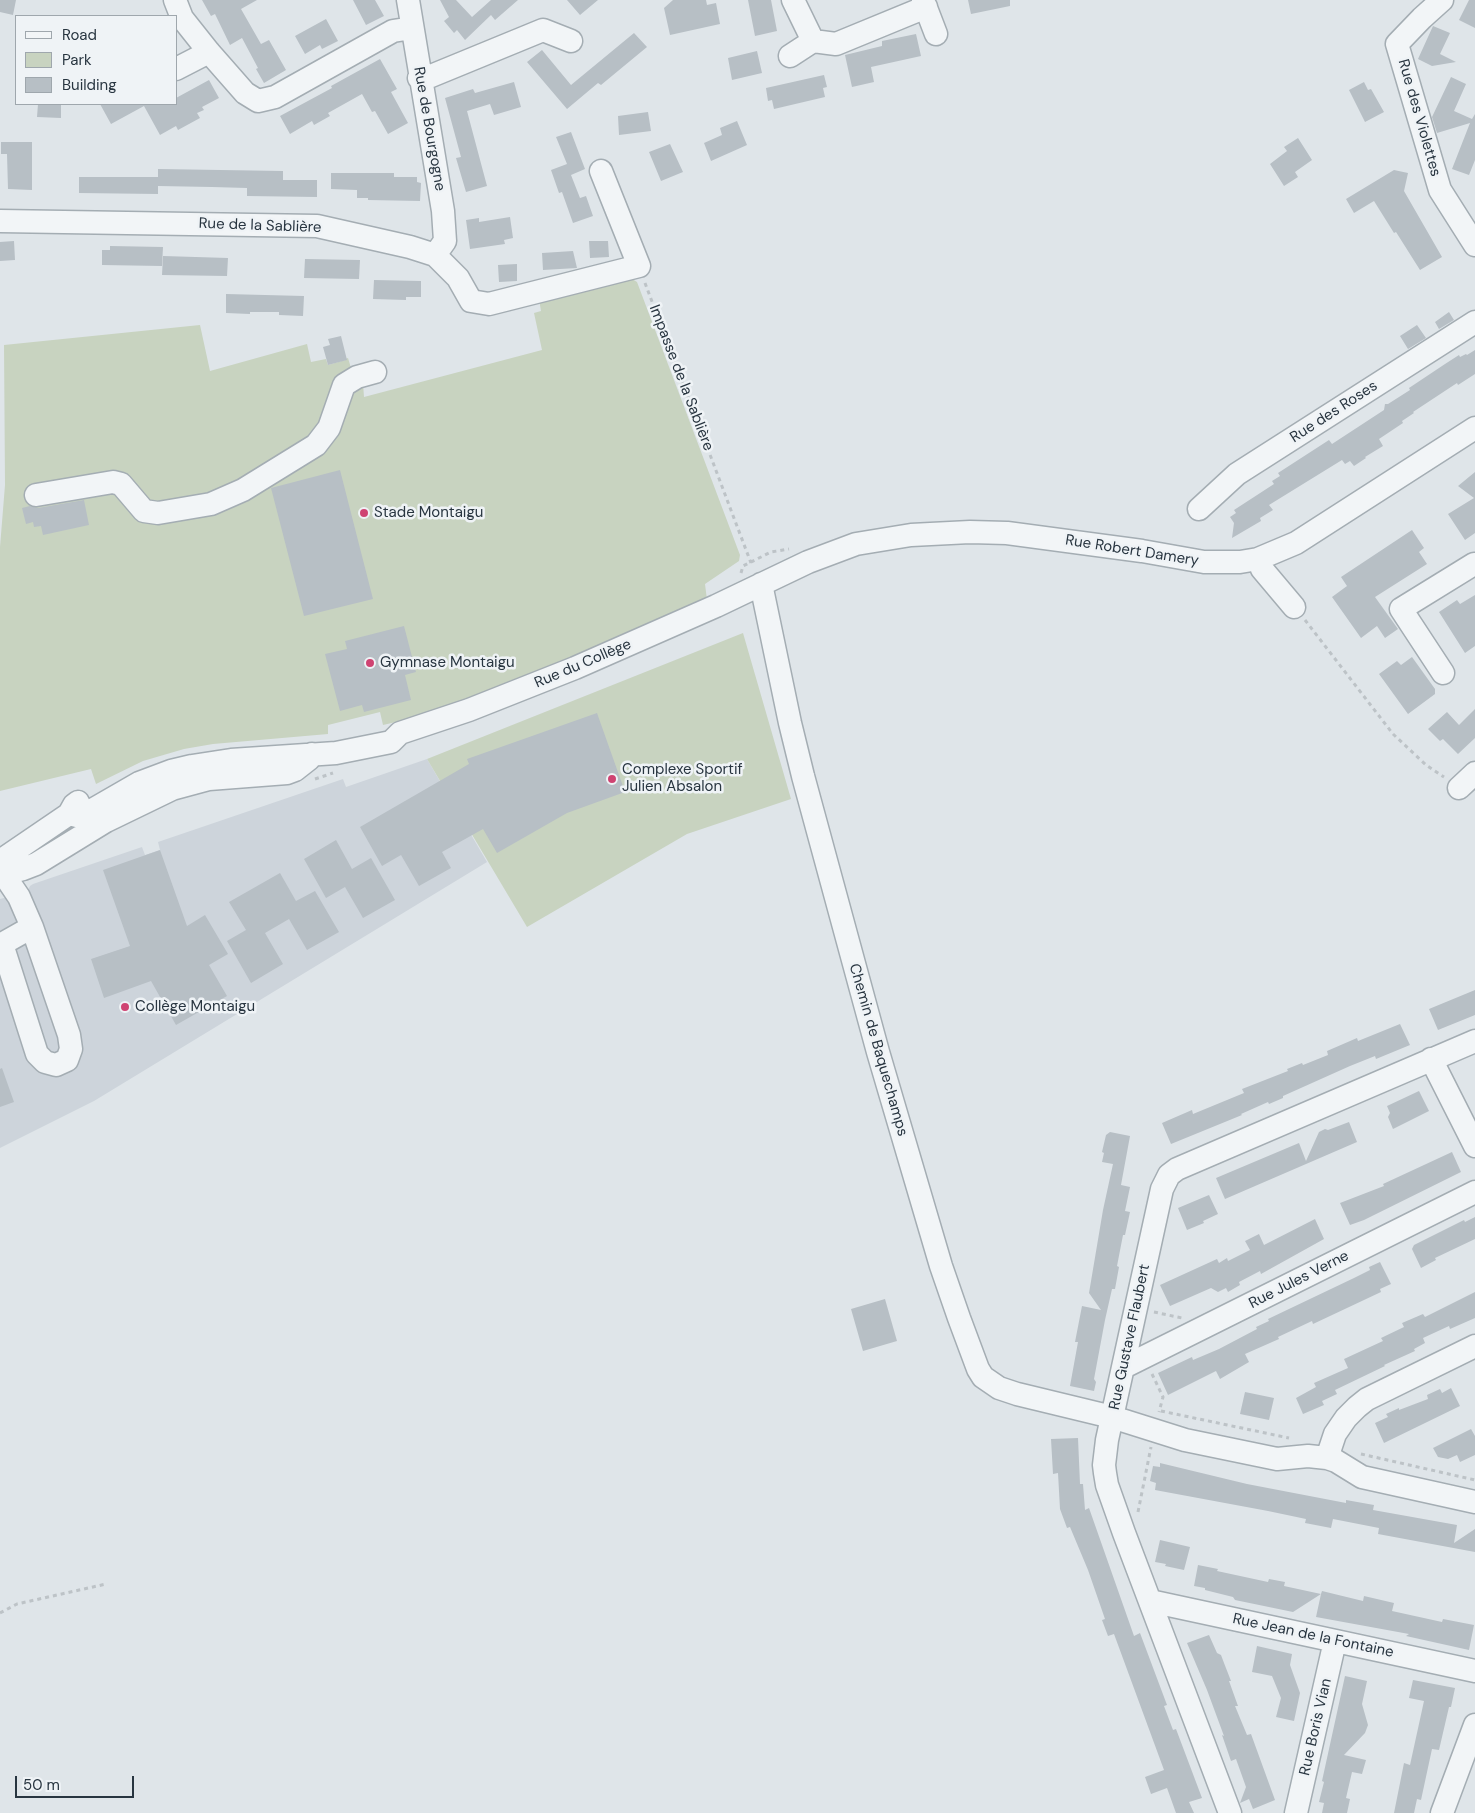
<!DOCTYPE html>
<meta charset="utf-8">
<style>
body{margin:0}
#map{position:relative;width:1475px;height:1813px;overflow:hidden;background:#dfe5e9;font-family:"DM Sans",sans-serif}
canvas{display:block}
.legend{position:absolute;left:15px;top:15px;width:162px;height:90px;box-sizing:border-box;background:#eff3f6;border:1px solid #9fa7ad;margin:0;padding:6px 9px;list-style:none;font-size:15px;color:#283540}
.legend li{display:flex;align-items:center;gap:10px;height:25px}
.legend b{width:25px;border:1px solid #9fa7ad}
.scale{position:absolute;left:15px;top:1776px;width:119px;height:22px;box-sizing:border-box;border:2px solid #283540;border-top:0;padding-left:6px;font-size:15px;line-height:18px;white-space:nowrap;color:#283540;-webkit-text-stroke:4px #eff3f6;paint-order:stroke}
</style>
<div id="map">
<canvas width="1475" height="1813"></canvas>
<ul class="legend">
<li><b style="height:6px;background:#f2f5f7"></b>Road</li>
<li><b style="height:14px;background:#c8d3c0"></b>Park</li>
<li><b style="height:14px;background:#b7bfc5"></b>Building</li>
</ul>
<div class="scale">50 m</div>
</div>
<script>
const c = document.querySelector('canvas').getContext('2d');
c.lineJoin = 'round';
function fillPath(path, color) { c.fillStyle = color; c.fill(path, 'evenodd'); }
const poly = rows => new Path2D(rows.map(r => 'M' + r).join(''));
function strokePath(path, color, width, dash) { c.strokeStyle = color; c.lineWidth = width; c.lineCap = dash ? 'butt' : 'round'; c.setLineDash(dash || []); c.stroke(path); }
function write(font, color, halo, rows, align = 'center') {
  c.font = font + ' "DM Sans",sans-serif'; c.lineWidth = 5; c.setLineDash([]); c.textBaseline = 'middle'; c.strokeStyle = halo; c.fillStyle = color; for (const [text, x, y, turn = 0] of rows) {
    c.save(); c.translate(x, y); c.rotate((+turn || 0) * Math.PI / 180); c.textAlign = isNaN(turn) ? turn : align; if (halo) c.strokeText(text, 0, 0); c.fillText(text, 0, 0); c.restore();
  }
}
fillPath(poly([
 [427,759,487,862,94,1101,0,1148,0,899,27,892,30,886,33,884,142,847,145,855,160,850,158,842,343,779,346,787]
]), '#cdd4db');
fillPath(poly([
 [629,277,637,282,740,555,739,561,705,584,707,600,521,680,422,716,383,725,380,712,328,725,328,734,213,744,184,749,143,761,96,784,91,769,0,791,0,547,5,485,4,345,200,325,210,371,307,344,311,362,326,359,328,365,345,360,345,359,348,358,351,368,362,370,364,397,542,350,534,313,541,311,539,299],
 [743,633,791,799,687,834,527,927,427,759]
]), '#c8d3c0');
fillPath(poly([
 [0,0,16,0,13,15,0,12],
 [202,0,257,0,241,9,261,44,269,40,286,70,264,83,256,69,258,68,242,38,230,45,215,14,211,16],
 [353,0,375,0,384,16,366,25],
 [440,0,456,0,472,17,491,0,518,0,495,20,491,15,465,40,457,30,454,33,444,21,449,17],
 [567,0,598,0,580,15],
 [673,0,706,0,707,5,716,3,720,24,670,35,664,8],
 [748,0,771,0,777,31,755,36],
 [968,0,1010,0,1010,6,971,14],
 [1469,0,1475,0,1475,28,1459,20],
 [326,19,338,41,322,49,320,45,305,54,295,36],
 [1433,26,1450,33,1440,54,1456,62,1432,66,1418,59],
 [634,33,647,47,601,85,598,83,567,109,527,62,542,50,571,85],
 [916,34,921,56,871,67,874,82,852,87,845,55,882,46,882,41],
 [757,51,762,73,732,80,728,58],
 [380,59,397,89,391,92,408,123,388,134,375,111,372,112,362,94,328,113,330,116,314,125,312,121,290,134,280,116,332,88,331,86],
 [824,75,827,87,823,88,825,97,774,109,772,100,768,101,766,88],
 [1451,77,1466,84,1454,111,1472,119,1475,114,1475,160,1469,175,1452,169,1470,123,1437,133,1432,117],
 [209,80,219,98,202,107,204,110,197,113,200,118,178,130,176,126,160,135,144,106,111,124,100,104,176,104,176,98],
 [514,82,521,107,494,115,490,104,467,111,487,186,466,192,456,158,461,157,445,98,473,89,475,93],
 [1364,82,1368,90,1371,89,1384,112,1365,122,1349,90],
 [38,104,61,104,61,118,37,117],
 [648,112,651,131,619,135,618,116],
 [737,121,747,145,711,161,704,143,722,135,720,128],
 [571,132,585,169,571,175,580,198,586,196,593,216,573,223,562,192,559,193,551,170,567,164,556,137],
 [1298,138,1312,160,1295,172,1298,177,1284,186,1270,164,1287,151,1284,147],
 [1,142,32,142,32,190,8,189,7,154,1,154],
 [670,144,683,172,661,181,649,152],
 [158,169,283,171,283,180,317,180,317,197,247,196,247,188,212,187,158,186,158,194,79,193,79,177,158,177],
 [1394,170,1408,173,1404,191,1442,257,1420,270,1396,232,1394,233,1374,201,1354,213,1346,199],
 [331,173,394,173,394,177,417,177,417,182,421,183,420,201,368,200,368,198,357,198,357,190,331,189],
 [510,217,513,238,504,240,505,244,470,249,466,220,479,218,479,222],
 [14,241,15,260,0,261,0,242],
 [589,241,608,241,609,257,590,258],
 [110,246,163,247,162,266,102,265,102,250,110,250],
 [573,251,577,268,543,270,542,253],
 [163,256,228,258,227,276,162,275],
 [305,259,360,260,359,279,304,278],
 [517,264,517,281,499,282,498,265],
 [374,280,421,281,421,297,406,297,406,300,373,299],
 [226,294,304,296,303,316,279,315,279,312,250,312,250,314,226,313],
 [1449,312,1454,320,1439,329,1435,322],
 [1417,325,1426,338,1408,349,1400,336],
 [341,336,347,360,328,365,323,347,330,345,328,339],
 [1475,350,1475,374,1458,385,1457,383,1413,412,1414,413,1402,421,1403,423,1379,439,1383,446,1365,457,1366,458,1354,466,1350,461,1345,464,1342,460,1269,505,1273,510,1260,518,1261,521,1232,538,1234,523,1230,517,1236,513,1234,510,1274,484,1272,481,1280,476,1278,473,1329,440,1332,444,1384,410,1385,404,1388,404,1410,390,1409,388,1445,364,1459,355,1460,357,1466,354,1467,355],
 [340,470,373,599,304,616,271,488],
 [1475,472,1475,533,1465,540,1448,514,1474,498,1458,486],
 [84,500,89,525,43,535,41,526,34,527,33,522,26,524,22,508,30,506,38,508],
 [1412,530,1424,548,1419,552,1427,564,1375,597,1398,629,1385,638,1377,626,1361,638,1332,597,1347,586,1341,577],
 [1475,595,1475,646,1465,653,1439,612,1457,600,1460,604],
 [404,626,416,672,405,675,411,700,364,712,362,705,340,711,325,654,347,649,345,641],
 [1412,657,1435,689,1435,694,1408,714,1379,674,1397,661,1401,665],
 [1475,709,1475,738,1458,754,1443,739,1440,741,1428,729,1447,712,1459,725],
 [597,713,625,792,567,813,497,853,483,829,442,852,451,868,419,886,401,855,382,866,360,827,469,764,467,759],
 [336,840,352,869,371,858,395,900,363,918,345,887,326,898,304,859],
 [160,850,187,926,205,915,228,954,209,965,227,996,176,1025,151,981,104,998,91,959,130,946,103,870],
 [280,873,296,901,315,891,339,932,307,950,289,919,265,933,283,964,251,983,227,941,246,930,229,902],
 [1475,990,1475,1015,1438,1030,1429,1009],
 [1400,1024,1410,1045,1376,1059,1375,1056,1350,1066,1283,1096,1283,1098,1269,1104,1268,1102,1241,1114,1242,1115,1171,1144,1162,1123,1192,1110,1193,1114,1244,1093,1242,1089,1288,1071,1287,1069,1302,1063,1303,1065,1328,1055,1327,1051,1357,1038,1358,1041],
 [2,1068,14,1102,0,1107,0,1069],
 [1419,1091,1429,1111,1393,1129,1388,1117,1390,1113,1387,1106],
 [1349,1122,1357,1142,1225,1199,1216,1178,1299,1143,1306,1161,1319,1132,1325,1129,1328,1130],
 [1110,1132,1130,1136,1121,1185,1130,1187,1125,1211,1130,1212,1125,1235,1123,1235,1117,1266,1119,1267,1115,1289,1112,1289,1105,1320,1094,1379,1096,1382,1094,1391,1070,1386,1078,1342,1075,1342,1082,1306,1101,1310,1089,1293,1103,1210,1113,1164,1102,1162,1104,1153,1102,1152,1106,1135],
 [1452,1152,1461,1172,1364,1220,1350,1225,1340,1203,1384,1186,1383,1184],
 [1209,1195,1218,1214,1203,1221,1204,1223,1187,1230,1178,1208],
 [1475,1217,1475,1239,1435,1258,1436,1260,1421,1268,1412,1249,1414,1245,1464,1220,1465,1222],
 [1315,1219,1324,1239,1261,1274,1260,1271,1239,1282,1240,1285,1228,1292,1226,1288,1218,1292,1211,1288,1170,1306,1160,1285,1217,1259,1219,1263,1227,1258,1228,1261,1250,1250,1245,1241,1259,1234,1264,1245],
 [1380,1262,1391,1284,1380,1289,1381,1292,1313,1324,1312,1321,1278,1337,1279,1339,1245,1354,1249,1362,1220,1379,1216,1371,1168,1395,1158,1373,1192,1357,1193,1360,1219,1349,1257,1329,1256,1327,1269,1321,1268,1319,1354,1278,1370,1270,1369,1267],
 [1475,1292,1475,1318,1450,1329,1449,1326,1423,1338,1425,1343,1414,1349,1415,1351,1384,1365,1385,1366,1335,1390,1337,1394,1322,1401,1324,1405,1303,1414,1296,1398,1316,1387,1314,1383,1348,1368,1344,1359,1383,1341,1381,1338,1404,1327,1402,1323,1423,1314,1425,1317],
 [885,1299,897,1341,863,1351,851,1309],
 [1451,1388,1460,1406,1384,1443,1375,1423,1388,1417,1386,1414,1399,1408,1399,1410,1428,1399,1427,1395,1440,1389,1442,1393],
 [1245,1392,1274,1398,1269,1420,1240,1414],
 [1471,1429,1475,1436,1475,1455,1460,1462,1457,1455,1448,1459,1438,1457,1433,1448],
 [1078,1438,1080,1484,1083,1484,1085,1510,1089,1508,1134,1636,1140,1633,1167,1705,1164,1706,1173,1730,1176,1729,1202,1798,1189,1802,1194,1813,1176,1813,1167,1788,1151,1794,1145,1777,1164,1770,1114,1634,1108,1636,1102,1620,1105,1619,1088,1570,1070,1527,1067,1528,1060,1509,1058,1473,1053,1474,1051,1439],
 [1160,1463,1247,1484,1346,1503,1346,1500,1374,1505,1373,1510,1457,1525,1454,1543,1475,1529,1475,1552,1378,1534,1379,1528,1333,1519,1331,1528,1305,1523,1306,1519,1268,1511,1155,1490,1156,1483,1150,1481,1153,1466,1160,1467],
 [1160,1540,1190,1547,1184,1570,1165,1566,1166,1564,1155,1562],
 [1198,1565,1218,1569,1217,1571,1268,1582,1269,1579,1285,1582,1284,1586,1321,1594,1322,1591,1363,1601,1364,1596,1394,1603,1392,1611,1442,1622,1443,1619,1474,1625,1469,1650,1406,1636,1409,1634,1316,1617,1321,1594,1293,1612,1235,1600,1233,1597,1205,1590,1205,1588,1194,1586],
 [1209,1635,1217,1653,1221,1655,1224,1663,1231,1681,1229,1681,1238,1706,1235,1706,1247,1735,1251,1734,1275,1800,1253,1809,1249,1799,1240,1803,1246,1787,1236,1759,1231,1761,1222,1735,1224,1736,1207,1690,1187,1643],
 [1257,1646,1292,1654,1290,1665,1300,1693,1294,1721,1276,1717,1281,1698,1272,1676,1252,1672],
 [1345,1676,1367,1681,1362,1704,1368,1725,1365,1733,1344,1755,1366,1760,1362,1774,1352,1772,1346,1798,1350,1799,1347,1813,1322,1813,1324,1803,1319,1802,1324,1782,1322,1781],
 [1413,1680,1455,1688,1451,1707,1449,1707,1439,1750,1432,1749,1421,1800,1417,1799,1414,1813,1394,1813,1404,1763,1410,1765,1424,1701,1409,1698]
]), '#b7bfc5');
const minor = poly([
 [175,0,182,18,209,52,245,93,258,101,275,97,393,31,412,28],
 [408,0,443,211,445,241,435,255],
 [923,0,936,34],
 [1442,0,1422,18,1397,44,1440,190,1475,245],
 [813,41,836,44,926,7],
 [790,56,813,41,793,0],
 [176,69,209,52],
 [419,78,431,76,543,30,571,41],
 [0,221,317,226,410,247,435,255,458,278,471,301,489,304,639,266,601,171],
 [36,495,113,482,121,484,144,511,158,513,211,504,243,490,316,445,329,428,344,385,357,377,375,372],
 [1199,509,1237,474,1475,322],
 [1258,559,1262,569,1294,607],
 [761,584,790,723,803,776,878,1052,941,1266,959,1318,978,1369,983,1377,999,1388,1017,1394,1112,1417,1185,1440,1277,1459,1308,1456,1327,1458,1336,1461,1362,1477,1475,1502],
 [1443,673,1401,609,1474,564,1475,565],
 [1459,788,1475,773],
 [69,814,80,817,139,783,171,771,192,766,231,760,336,753,391,742,400,733,469,710,575,668,716,606,808,562,856,544,911,535,970,532,1007,533,1142,551,1204,562,1240,562,1258,559,1296,543,1475,428],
 [0,861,69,814,74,805,78,802],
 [0,869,19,897,32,927,69,1035,71,1049,67,1060,56,1065,45,1062,37,1054,2,944,32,927],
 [0,875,23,869,36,864,106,821,172,789,209,779,287,773,295,770,309,759,312,754],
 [1431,1059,1475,1146],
 [1124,1367,1475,1192],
 [1327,1458,1335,1434,1346,1418,1357,1407,1367,1399,1475,1346],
 [1150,1601,1475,1671],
 [1230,1813,1124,1533,1107,1485,1105,1473,1104,1465,1107,1440,1162,1189,1169,1175,1177,1169,1475,1041],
 [1296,1813,1335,1641],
 [1442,1813,1475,1725]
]);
strokePath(minor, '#a4adb3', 25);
strokePath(poly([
 [645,283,751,563],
 [741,573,743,566,771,552,789,549],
 [1305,620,1393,734,1426,765,1444,777],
 [315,779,333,773],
 [1154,1312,1182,1318],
 [1152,1374,1163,1397,1159,1412],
 [1161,1411,1289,1438],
 [1361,1454,1475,1480],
 [1138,1512,1151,1447],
 [0,1613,17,1604,106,1584]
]), '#bdc3c7', 3, [4, 4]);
strokePath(minor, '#f2f5f7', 22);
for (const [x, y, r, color] of [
 [364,513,5,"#cf4372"],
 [370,663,5,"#cf4372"],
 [612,779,5,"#cf4372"],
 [125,1007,5,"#cf4372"]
]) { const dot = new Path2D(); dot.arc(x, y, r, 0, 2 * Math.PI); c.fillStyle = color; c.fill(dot); strokePath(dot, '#eff3f6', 2); }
write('15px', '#283540', '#eff3f6', [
 ["Rue des Violettes",1419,118,74],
 ["Rue de Bourgogne",429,129,80],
 ["Rue de la Sablière",260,226,2],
 ["Impasse de la Sablière",681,378,69],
 ["Rue des Roses",1334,412,-33],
 ["Rue Robert Damery",1132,551,9],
 ["Rue du Collège",583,664,-23],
 ["Chemin de Baquechamps",878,1050,74],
 ["Rue Jules Verne",1299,1280,-27],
 ["Rue Gustave Flaubert",1130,1337,-78],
 ["Rue Jean de la Fontaine",1313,1636,12],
 ["Rue Boris Vian",1316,1727,-77]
]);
write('15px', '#283540', '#eff3f6', [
 ["Stade Montaigu",374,513],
 ["Gymnase Montaigu",380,663],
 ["Complexe Sportif",622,770],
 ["Julien Absalon",622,787],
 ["Collège Montaigu",135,1007]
], 'left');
</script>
